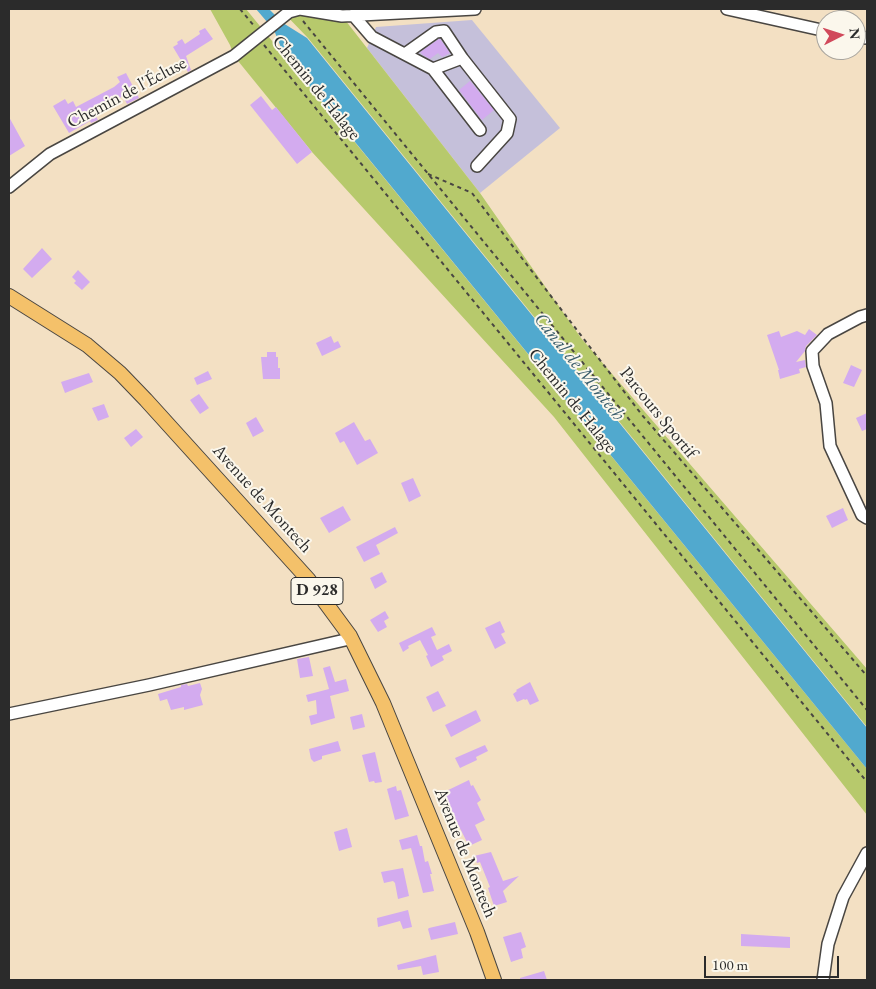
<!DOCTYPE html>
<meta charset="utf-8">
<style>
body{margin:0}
#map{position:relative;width:876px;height:989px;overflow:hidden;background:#f3e0c3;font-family:"EB Garamond",serif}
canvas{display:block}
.frame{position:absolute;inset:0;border:10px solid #2b2b2b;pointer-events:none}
.north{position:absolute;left:816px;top:10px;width:50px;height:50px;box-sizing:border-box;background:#fbf7ec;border:1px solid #a8a59f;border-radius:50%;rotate:85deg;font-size:14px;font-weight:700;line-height:20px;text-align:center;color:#2b2b2b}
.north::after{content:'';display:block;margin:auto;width:18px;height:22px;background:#d1495b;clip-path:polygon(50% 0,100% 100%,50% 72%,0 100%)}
.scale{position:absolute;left:704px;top:956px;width:135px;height:22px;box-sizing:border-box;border:2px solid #2b2b2b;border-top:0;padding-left:6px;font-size:15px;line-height:18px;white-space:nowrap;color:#2b2b2b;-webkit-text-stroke:4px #fbf7ec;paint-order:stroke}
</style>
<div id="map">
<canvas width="876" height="989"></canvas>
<div class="frame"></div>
<div class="north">N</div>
<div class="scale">100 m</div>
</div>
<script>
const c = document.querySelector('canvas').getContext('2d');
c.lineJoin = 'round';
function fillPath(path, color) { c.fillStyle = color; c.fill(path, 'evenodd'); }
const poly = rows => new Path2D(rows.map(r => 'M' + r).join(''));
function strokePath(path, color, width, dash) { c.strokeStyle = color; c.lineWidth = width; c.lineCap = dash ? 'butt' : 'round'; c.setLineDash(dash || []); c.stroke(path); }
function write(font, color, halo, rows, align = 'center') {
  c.font = font + ' "EB Garamond",serif'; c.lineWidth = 4; c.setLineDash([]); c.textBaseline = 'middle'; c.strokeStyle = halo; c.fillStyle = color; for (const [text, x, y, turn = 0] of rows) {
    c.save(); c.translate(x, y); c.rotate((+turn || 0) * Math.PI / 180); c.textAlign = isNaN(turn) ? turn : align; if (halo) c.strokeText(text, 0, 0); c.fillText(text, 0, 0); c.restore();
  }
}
fillPath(poly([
 [472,20,560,128,480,193,367,48,376,27]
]), '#c5c0da');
fillPath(poly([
 [210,9,246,9,867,769,867,815,554,417,312,152,234,56,230,45],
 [280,9,300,9,342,16,480,193,581,338,867,669,867,727,308,38]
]), '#b7c96c');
fillPath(poly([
 [256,9,269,9,283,23,307,38,867,728,867,769,284,55,274,30]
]), '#51a9ce');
fillPath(poly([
 [205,28,213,39,186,56,191,70,188,72,173,47,178,44,177,42,182,39,185,44,200,34,199,31],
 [439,39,440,39,450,53,442,57,438,53,430,59,423,55,420,52],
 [126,73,139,98,127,104,123,96,94,113,98,120,91,123,90,121,69,133,53,106,65,99,68,104,73,101,76,107,114,87,120,82,117,77],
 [470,81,494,110,482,120,459,90],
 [261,96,272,110,276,107,312,152,297,164,250,105],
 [9,117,25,146,9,156],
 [42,248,52,259,32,278,23,269],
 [78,270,90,282,82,290,74,283,76,281,72,277],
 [809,329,817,335,806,346,805,351,796,362,805,360,806,367,799,369,800,373,780,379,778,370,779,370,767,335,779,331,781,337,797,331,805,335],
 [331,336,334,343,338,341,341,347,322,356,316,343],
 [267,352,276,352,276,357,278,357,278,368,280,368,280,379,263,379,261,357,267,357],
 [851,365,862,370,854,387,843,383],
 [208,371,212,379,197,385,194,378],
 [89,373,93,382,65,393,61,382],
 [199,394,209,408,200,414,190,400],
 [104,404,109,417,98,421,92,408],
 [867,413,867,429,862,431,856,418],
 [256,417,264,431,253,437,246,423],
 [354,422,365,441,370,439,378,453,357,465,344,441,340,443,335,433],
 [136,429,143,437,131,447,124,438],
 [413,478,421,496,409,502,401,483],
 [343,506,351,520,329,533,320,518],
 [843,508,848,520,832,528,826,516],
 [395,527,398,533,376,545,380,554,364,562,356,547],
 [382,572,387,582,375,589,370,578],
 [385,611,389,618,384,621,387,627,378,632,370,620],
 [500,621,505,632,501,634,506,643,495,649,485,628],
 [432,627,436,635,431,637,437,650,449,644,452,651,442,656,444,660,431,667,426,656,428,655,420,640,408,646,409,648,403,652,399,643],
 [309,657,313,676,300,678,297,659],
 [330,666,335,682,346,679,349,691,330,696,335,718,311,725,309,716,317,714,316,700,308,702,306,695,329,689,323,668],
 [530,682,539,701,530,705,527,699,525,700,524,699,517,702,513,694,517,691,516,690],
 [200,683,202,689,200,695,203,705,184,710,184,707,171,710,167,699,160,701,158,694,181,687,181,685,187,684,188,686],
 [438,691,446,706,433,712,426,697],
 [476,710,481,721,451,737,445,725],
 [362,714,365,727,353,730,350,717],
 [338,741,341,751,322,756,322,759,314,762,311,759,309,749],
 [485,745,488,751,476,757,477,760,460,768,455,758],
 [375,752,382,782,375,783,374,781,369,782,362,755],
 [469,780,471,786,473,785,481,800,477,803,485,820,475,825,482,840,469,846,442,793],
 [396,786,397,791,401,790,409,816,395,820,387,789],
 [347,828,352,847,339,851,334,832],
 [417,835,420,846,422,846,425,862,428,861,432,874,430,874,434,891,423,893,411,848,402,850,399,840],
 [491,852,503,881,519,876,503,891,507,902,494,906,488,888,490,887,480,862,477,863,474,856],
 [403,868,409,896,398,899,395,883,393,881,384,883,381,872],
 [408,910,412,927,403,929,400,921,378,927,377,918],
 [455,922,458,934,431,940,428,929,429,928],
 [521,932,526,947,521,949,523,958,511,962,503,937],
 [741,934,790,937,790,948,741,946],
 [436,955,439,972,423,975,421,966,398,970,397,965],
 [544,971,547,980,520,980,520,978]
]), '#d3abef');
const minor = poly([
 [727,9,826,31],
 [353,15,372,37,433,69,480,130],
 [856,37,867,38],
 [405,54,436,32,444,31,462,58],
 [433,69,462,58,510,119,507,133,477,166],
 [9,187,50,154,234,56,289,12,300,9,342,16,475,9],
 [867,315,860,317,828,334,812,351,813,366,826,403,830,446,862,515,867,518],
 [9,714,149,685,345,640,350,636],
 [823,980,828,944,843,897,867,853]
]);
const major = poly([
 [9,296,87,345,120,373,146,400,308,579,350,636,383,703,477,932,494,980]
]);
strokePath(minor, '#494642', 14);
strokePath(major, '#494642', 16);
strokePath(poly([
 [240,9,255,27],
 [303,21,867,710],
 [264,45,867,782],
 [428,174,472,193,642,415,867,676]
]), '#494642', 2, [4, 4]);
strokePath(minor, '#fff', 11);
strokePath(major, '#f4c16a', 14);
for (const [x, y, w] of [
 [317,591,52]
]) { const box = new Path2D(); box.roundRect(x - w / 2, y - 13.5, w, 27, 4); c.fillStyle = '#fbf7ec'; c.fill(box); strokePath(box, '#2b2b2b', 1); }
write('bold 16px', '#2b2b2b', null, [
 ["D 928",317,591]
]);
write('18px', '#2b2b2b', '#fbf7ec', [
 ["Chemin de Halage",316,88,51],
 ["Chemin de l'Écluse",127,93,-28],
 ["Chemin de Halage",572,401,51],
 ["Parcours Sportif",658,413,51],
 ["Avenue de Montech",262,499,48],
 ["Avenue de Montech",465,853,68]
]);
write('italic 19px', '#3a5d6c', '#fbf7ec', [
 ["Canal de Montech",579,367,51]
]);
</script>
